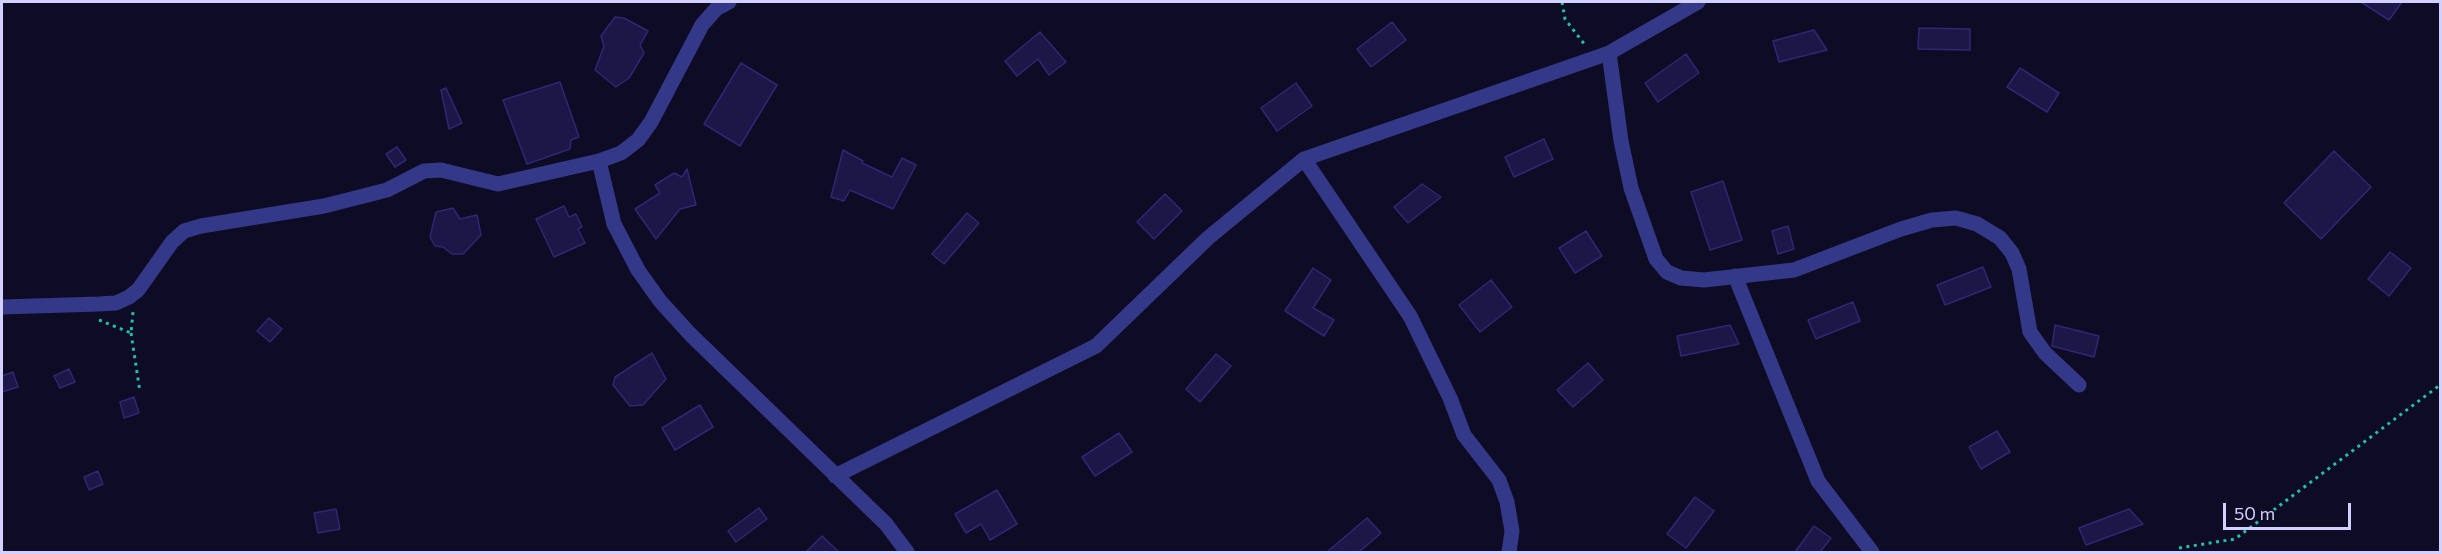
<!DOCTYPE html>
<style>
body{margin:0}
#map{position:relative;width:2442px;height:554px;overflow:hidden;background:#0e0c25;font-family:Commissioner,sans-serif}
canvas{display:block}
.frame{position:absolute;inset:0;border:3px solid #d1d0ff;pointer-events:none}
.scale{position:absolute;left:2223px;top:503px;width:128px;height:27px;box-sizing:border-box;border:3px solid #d1d0ff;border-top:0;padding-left:8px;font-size:18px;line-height:21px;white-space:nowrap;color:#d1d0ff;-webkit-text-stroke:4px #0e0c25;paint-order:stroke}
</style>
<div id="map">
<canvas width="2442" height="554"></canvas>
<div class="frame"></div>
<div class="scale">50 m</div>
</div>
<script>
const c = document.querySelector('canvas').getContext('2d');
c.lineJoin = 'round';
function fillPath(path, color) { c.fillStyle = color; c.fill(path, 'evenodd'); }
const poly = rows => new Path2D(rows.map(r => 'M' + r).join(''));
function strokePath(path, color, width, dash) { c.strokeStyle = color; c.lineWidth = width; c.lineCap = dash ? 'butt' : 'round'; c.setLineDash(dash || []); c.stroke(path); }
const building = poly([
 [2361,2,2402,2,2389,20,2361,2],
 [615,17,624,18,648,31,640,45,644,53,629,78,616,87,595,70,604,46,601,36,615,17],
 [1392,22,1406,40,1371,67,1357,49,1392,22],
 [1919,28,1970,29,1970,50,1918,49,1919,28],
 [1814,30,1827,50,1779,62,1773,41,1814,30],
 [1040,32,1066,62,1049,75,1038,59,1017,76,1005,61,1040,32],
 [1686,54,1699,73,1658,102,1645,83,1686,54],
 [741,63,777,85,740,146,704,124,741,63],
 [2020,68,2059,93,2047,112,2007,87,2020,68],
 [560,82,579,137,571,140,570,149,527,164,503,100,560,82],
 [1296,83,1312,106,1277,131,1261,108,1296,83],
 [446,88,462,123,449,129,441,90,446,88],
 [1544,139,1553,159,1514,177,1505,157,1544,139],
 [397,147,406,160,395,167,386,154,397,147],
 [843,150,863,161,862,163,892,177,902,158,916,165,893,209,850,190,844,201,831,197,843,150],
 [2334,151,2371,187,2321,239,2284,203,2334,151],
 [687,169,696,205,680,209,656,239,635,209,660,193,655,185,674,173,682,177,687,169],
 [1723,181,1742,240,1710,250,1691,192,1723,181],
 [1422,184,1441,197,1408,223,1394,207,1422,184],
 [1165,194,1182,211,1154,239,1137,222,1165,194],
 [564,206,569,217,576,214,582,227,578,229,585,243,554,257,536,219,564,206],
 [453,208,460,219,477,215,481,235,463,254,452,254,443,247,435,246,430,237,436,212,453,208],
 [967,213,979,223,944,264,932,254,967,213],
 [1788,226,1794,249,1778,254,1772,231,1788,226],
 [1586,231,1602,256,1575,273,1559,248,1586,231],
 [2390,252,2411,268,2389,296,2368,279,2390,252],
 [1983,267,1991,287,1945,305,1937,285,1983,267],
 [1313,268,1331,280,1313,308,1334,320,1324,336,1285,311,1313,268],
 [1491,280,1512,307,1480,332,1459,305,1491,280],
 [1853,302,1860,321,1816,339,1808,320,1853,302],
 [269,318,282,329,270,342,257,331,269,318],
 [1730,325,1739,344,1681,356,1677,336,1730,325],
 [2055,325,2099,336,2094,357,2052,346,2055,325],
 [652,353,666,379,643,405,630,406,613,385,615,377,652,353],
 [1216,354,1231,366,1200,402,1186,389,1216,354],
 [1588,363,1603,380,1573,407,1557,390,1588,363],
 [69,369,75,382,60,388,54,376,69,369],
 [13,372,18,387,2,392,2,376,13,372],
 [134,397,139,413,124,418,120,402,134,397],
 [700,405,713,427,675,450,662,428,700,405],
 [1997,431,2010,452,1981,469,1969,447,1997,431],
 [1119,433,1132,452,1095,476,1082,457,1119,433],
 [98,471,103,484,89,490,84,477,98,471],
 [997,490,1017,524,990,540,981,524,966,533,955,514,997,490],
 [1695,497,1714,511,1686,548,1667,534,1695,497],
 [759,508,767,519,736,542,728,531,759,508],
 [336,509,340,529,318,533,314,513,336,509],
 [2129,509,2143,524,2086,545,2079,528,2129,509],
 [1367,518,1381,533,1359,552,1327,552,1367,518],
 [1814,526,1831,538,1820,552,1795,552,1814,526],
 [822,536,839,552,806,552,822,536]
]);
fillPath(building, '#1c1747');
strokePath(building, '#2f2675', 1.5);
strokePath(poly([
 [1562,2,1565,19,1585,45],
 [99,320,131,333,133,312],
 [131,333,140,392],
 [2179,548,2235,539,2440,385]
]), '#24bfa7', 3, [3, 4.5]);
strokePath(poly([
 [1609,53,1621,141,1631,188,1656,259,1667,272,1681,278,1704,280,1794,270,1901,229,1932,220,1956,218,1977,224,2000,238,2012,253,2019,269,2030,332,2045,353,2079,385],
 [1304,159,1410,316,1450,398,1464,435,1499,480,1507,502,1512,531,1509,552],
 [599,161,614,224,638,270,660,301,690,334,886,524,907,552],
 [1735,276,1818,481,1872,552],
 [2,307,99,304,116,303,129,297,138,290,172,242,184,231,201,226,324,206,387,190,424,171,441,170,498,184,599,161,621,153,638,140,651,122,702,25,716,9,729,2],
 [835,476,1096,346,1208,238,1304,159,1609,53,1698,2]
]), '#333888', 15);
</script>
